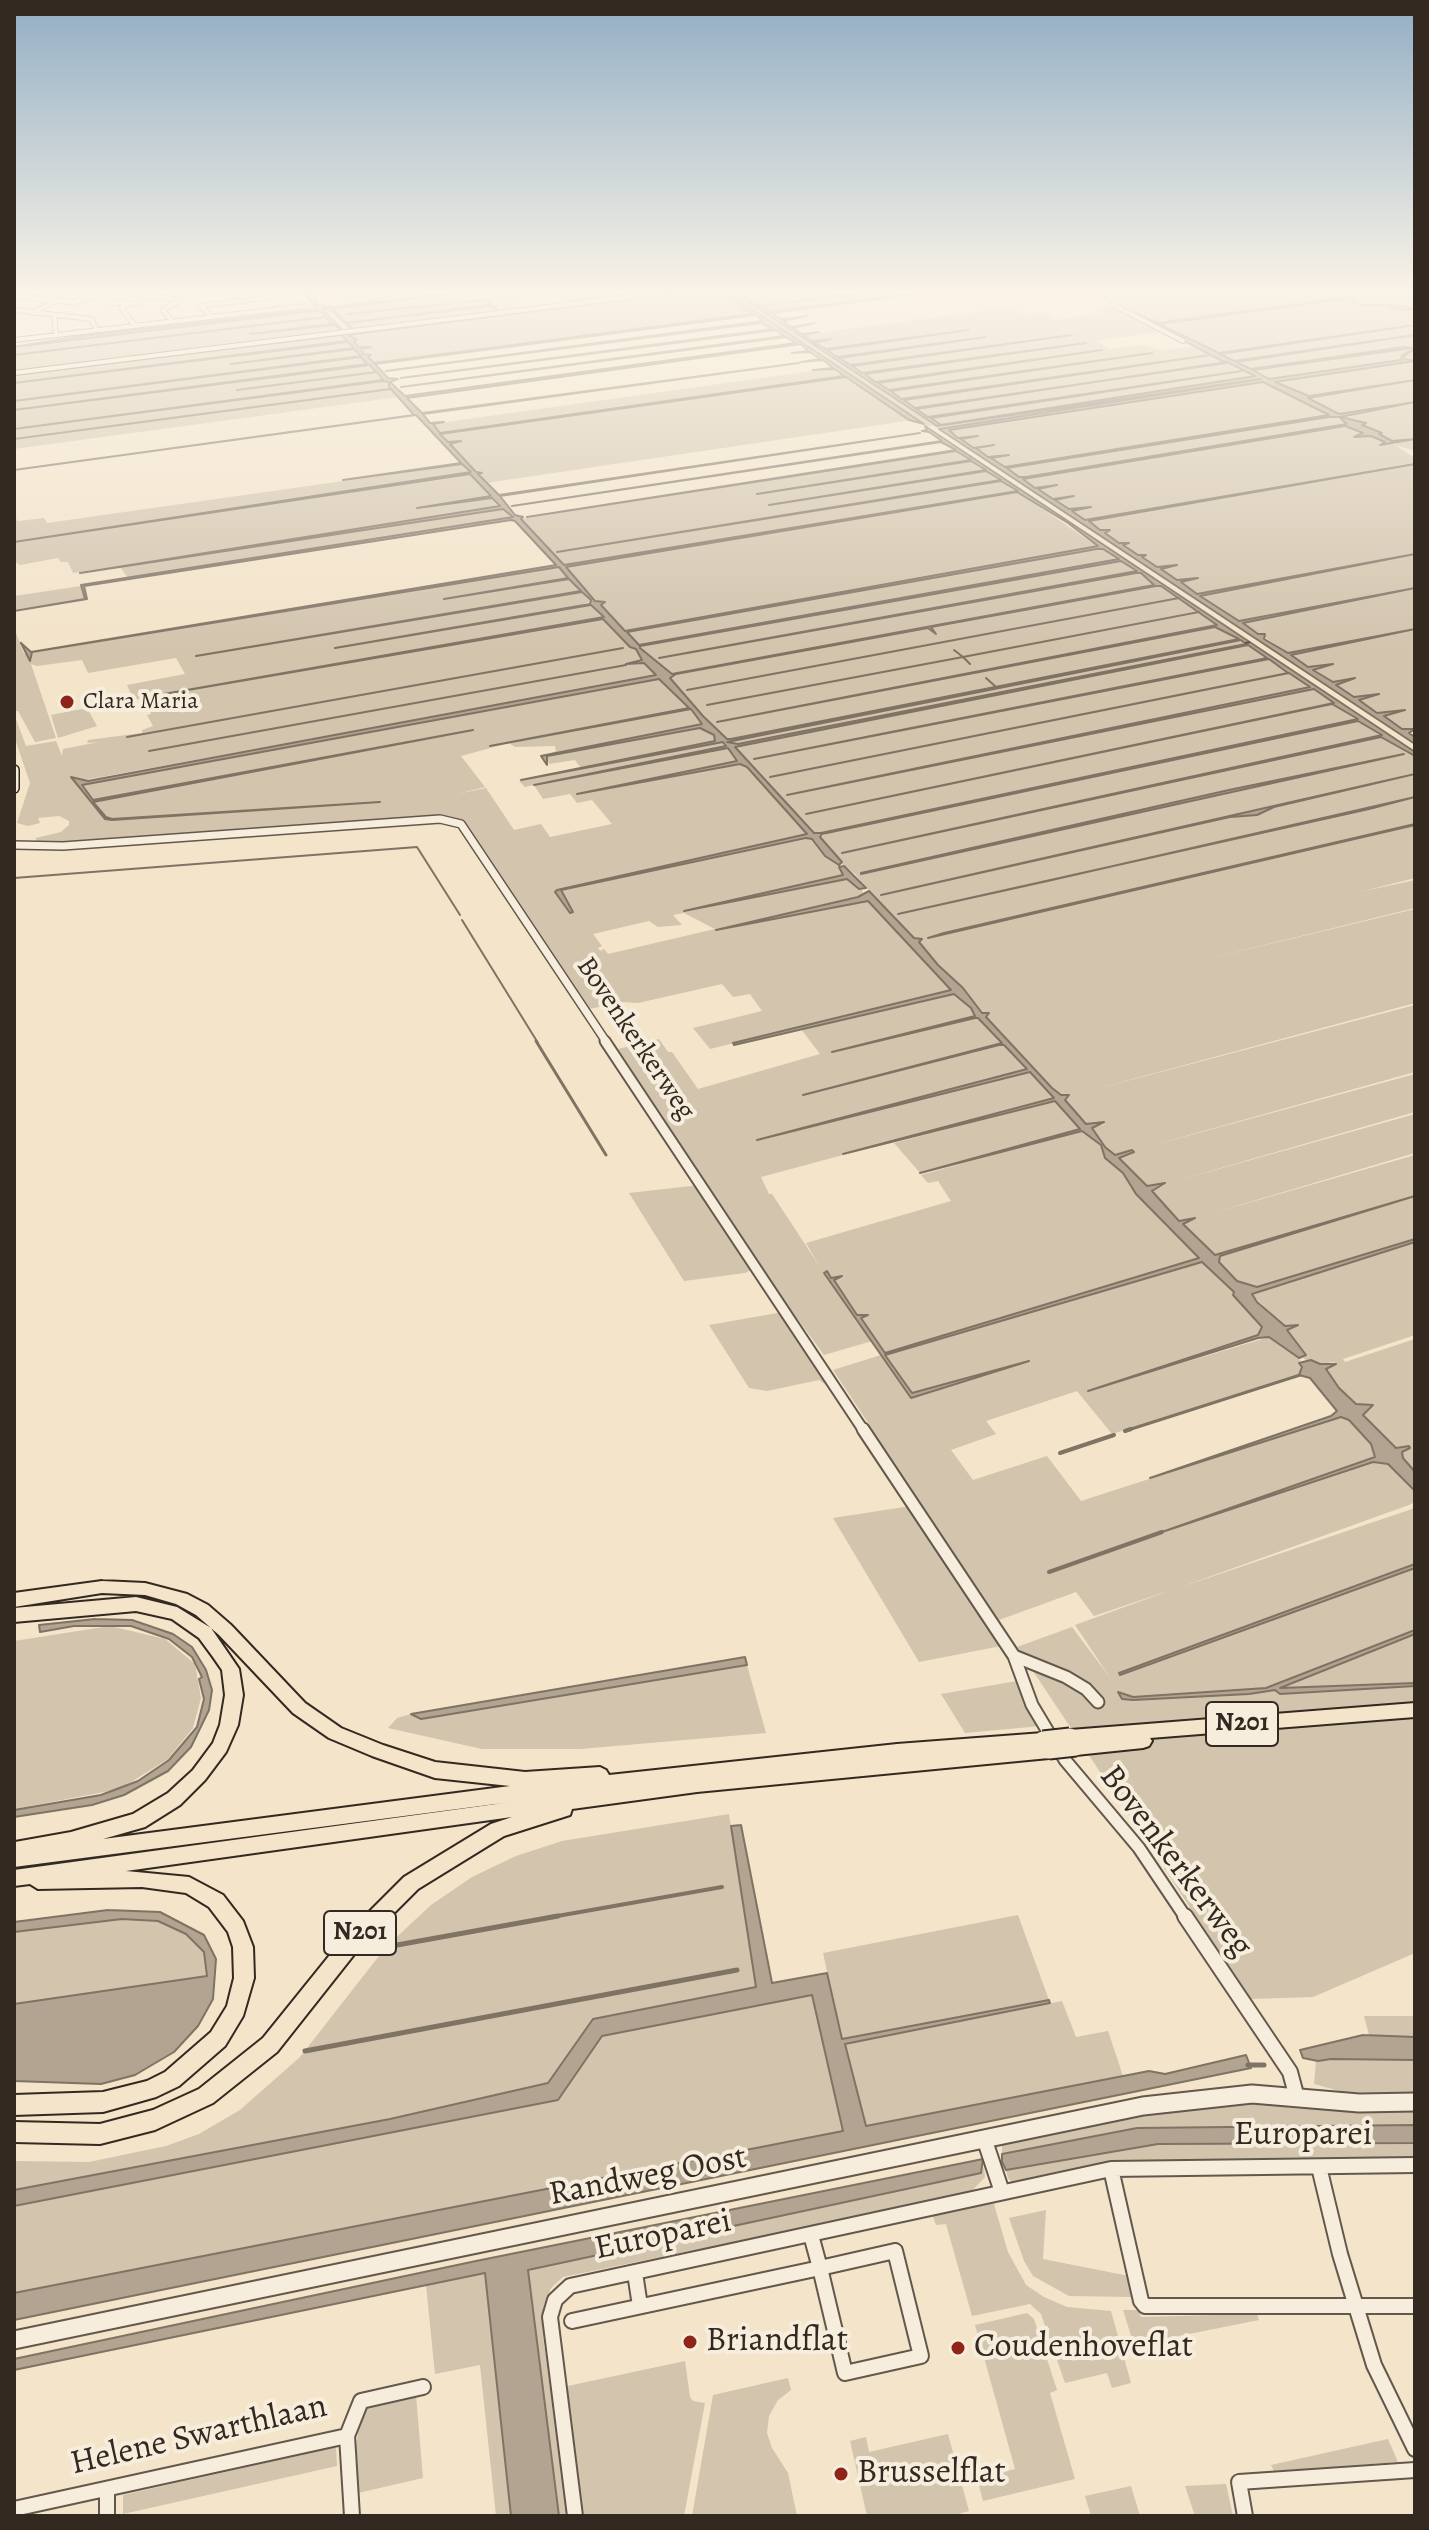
<!DOCTYPE html>
<style>
body{margin:0}
#map{position:relative;width:1429px;height:2530px;overflow:hidden;background:#f3e4ca;font-family:Alegreya,serif}
canvas{display:block}
.frame{position:absolute;inset:0;border:16px solid #332921;pointer-events:none}
</style>
<div id="map">
<canvas width="1429" height="2530"></canvas>
<div class="frame"></div>
</div>
<script>
const c = document.querySelector('canvas').getContext('2d');
c.lineJoin = 'round';
function fillPath(path, color) { c.fillStyle = color; c.fill(path, 'evenodd'); }
const poly = rows => new Path2D(rows.map(r => 'M' + r).join(''));
function strokePath(path, color, width, dash) { c.strokeStyle = color; c.lineWidth = width; c.lineCap = dash ? 'butt' : 'round'; c.setLineDash(dash || []); c.stroke(path); }
function write(font, color, halo, rows, align = 'center') {
  c.font = font + ' Alegreya,serif'; c.lineWidth = 8; c.setLineDash([]); c.textBaseline = 'middle'; c.strokeStyle = halo; c.fillStyle = color; for (const [text, x, y, turn = 0] of rows) {
    c.save(); c.translate(x, y); c.rotate((+turn || 0) * Math.PI / 180); c.textAlign = isNaN(turn) ? turn : align; if (halo) c.strokeText(text, 0, 0); c.fillText(text, 0, 0); c.restore();
  }
}
fillPath(poly([
 [511,293,649,293,567,303,555,295,525,299,514,302,521,309,510,311,494,297,486,295],
 [678,293,723,293,752,314,374,363,347,335],
 [728,293,735,293,805,339,802,335,1012,307,1024,314,1043,312,1058,320,1094,314,1107,317,1096,308,1113,307,1163,331,1096,341,1109,349,1142,345,1159,350,1197,346,1255,376,941,425,929,418,937,417,928,417,815,344,937,426,1262,380,941,429,951,436,949,436,933,426,925,426],
 [741,293,855,294,919,293,769,312],
 [1130,293,1415,293,1415,451,1395,445,1399,441,1392,441,1378,434,1380,432,1342,418,1307,398,1331,393,1300,395,1275,382,1407,361,1404,354,1401,360,1269,379,1117,305,1121,304,1108,298],
 [445,295,464,295,472,302,484,300,499,312,353,330,332,309],
 [318,311,340,331,14,372,14,347],
 [342,335,399,397,14,449,14,375],
 [833,368,913,420,486,483,432,424],
 [1267,382,1348,424,1333,428,1353,427,1364,434,1358,435,1371,436,1395,445,1415,458,1415,729,1402,729,1384,716,1403,710,1378,713,1359,700,1370,697,1354,697,1335,685,1345,681,1329,681,1313,670,1315,667,1308,667,1291,655,1293,653,1288,653,1243,623,1252,619,1239,621,1200,596,1329,570,1197,594,1180,582,1197,579,1177,580,1160,569,1165,567,1157,568,1147,562,1141,557,1144,555,1138,555,1088,521,1188,503,1085,520,948,429],
 [959,451,1098,547,1056,556,1103,549,1120,559,1038,575,1121,560,1155,583,1138,588,1161,586,1240,639,1231,641,1241,640,1311,687,1292,692,1314,689,1359,719,1036,789,1358,721,1382,735,1133,790,1381,737,1415,756,1415,774,895,891,1415,775,1415,797,1053,880,1415,798,1415,824,929,938,1415,825,1415,878,1360,892,1415,880,1415,908,1191,963,1415,909,1415,1003,1077,1094,1415,1005,1415,1072,1139,1149,1415,1074,1415,1112,1172,1182,1415,1114,1415,1153,1206,1215,1415,1155,1415,1196,1406,1198,1415,1197,1415,1239,1257,1287,1237,1281,1219,1262,1220,1256,1290,1234,1215,1255,1205,1249,1182,1224,1191,1220,1179,1221,1151,1190,1165,1185,1147,1187,1105,1147,1091,1128,1105,1124,1086,1124,938,965,919,942,920,938,914,938,893,919,855,874,842,864,819,837,831,832,814,833,520,519],
 [463,464,499,508,73,573,68,562,61,562,58,558,20,565,14,561,14,516,18,521,44,518,47,523],
 [503,509,513,519,128,578,120,567],
 [558,567,569,578,557,580,569,579,592,601,575,607,594,606,604,617,602,619,637,649,642,660,628,664,645,663,657,676,79,781,80,789,105,819,110,819,93,803,82,784,659,679,689,708,554,735,691,709,703,723,572,751,705,728,714,735,715,741,669,752,723,742,726,746,713,749,728,748,737,761,620,786,740,764,747,767,808,834,557,890,573,911,561,890,812,838,825,856,840,866,844,875,687,911,848,879,862,890,863,895,717,931,837,905,868,901,952,989,710,1049,693,1028,762,1011,750,994,733,997,722,984,638,1003,622,1002,589,1009,484,851,462,822,455,818,36,844,36,838,61,832,69,825,69,821,59,816,38,818,40,823,28,826,17,823,30,783,14,736,14,714,26,746,56,741,62,756,63,749,99,742,87,743,88,740,142,733,142,730,153,726,147,715,151,714,144,698,134,700,127,685,185,674,176,658,88,673,82,660,37,666,31,664,56,738,35,742,18,711,14,711,14,627,19,641,23,642,20,645,24,653,32,660,31,653],
 [509,743,515,747,555,746,556,751,541,756,566,751,547,756,549,764,575,760,581,768,596,765,519,781,525,787,534,785,543,799,570,794,577,803,592,800,612,824,550,837,541,824,514,830,486,788,457,794,485,787,461,756],
 [684,913,715,929,608,954,604,949,600,951,598,948,602,946,593,934,649,921,658,927,682,925,673,915],
 [81,586,86,599,14,610,14,596],
 [87,708,97,726,58,738,51,715],
 [954,994,971,1008,975,1016,968,1019,978,1018,1027,1069,1023,1073,1030,1072,1055,1098,761,1177,769,1194,772,1194,820,1267,806,1243,951,1201,938,1181,928,1183,921,1175,1082,1130,1101,1145,1105,1158,1123,1173,1136,1194,1234,1292,1234,1295,1263,1327,1257,1335,1089,1391,1269,1337,1299,1358,1302,1367,1301,1373,1112,1434,1077,1391,986,1421,996,1434,951,1450,973,1480,1047,1456,1081,1501,1341,1417,1349,1420,1371,1445,1375,1457,1231,1509,1373,1462,1388,1464,1415,1491,1415,1502,1409,1505,1178,1588,1415,1508,1415,1564,1120,1673,1415,1568,1415,1630,1266,1688,1133,1697,1126,1697,1119,1691,1122,1699,1133,1700,1249,1694,1280,1689,1415,1634,1415,1953,1313,1997,1251,1999,1017,1647,1072,1627,1111,1679,1075,1625,1174,1589,1094,1616,1076,1592,999,1620,833,1370,881,1355,913,1398,1029,1361,911,1393,885,1355,1158,1273,884,1353,860,1318,867,1314,858,1315,834,1279,839,1278,831,1278,827,1271,824,1273,872,1341,824,1355,785,1302,618,1049,659,1039,668,1052,672,1052,698,1089,820,1054,801,1029],
 [1055,1101,1080,1129,920,1173,894,1143],
 [700,1185,755,1268,745,1273,684,1281,629,1193],
 [1415,1242,1415,1335,1343,1359,1345,1362,1415,1339,1415,1472,1396,1448,1363,1415,1373,1405,1356,1404,1339,1388,1326,1369,1336,1364,1334,1362,1320,1364,1306,1360,1302,1357,1305,1354,1287,1330,1297,1324,1285,1326,1252,1295],
 [783,1312,831,1384,826,1385,819,1380,767,1391,749,1388,709,1325],
 [911,1506,1001,1646,919,1662,833,1518],
 [110,1626,165,1639,195,1664,201,1698,193,1728,168,1759,120,1789,14,1809,14,1641],
 [747,1665,766,1733,580,1749,482,1749,388,1728,397,1718,411,1714,421,1719],
 [1023,1680,1052,1725,965,1733,941,1694],
 [729,1814,757,1987,593,2019,548,2083,390,2119,14,2190,14,2161,89,2162,166,2146,199,2134,240,2110,300,2057,386,1947,431,1905,472,1877,516,1856,562,1841],
 [1018,1915,1049,2000,842,2039,823,1953],
 [122,1919,158,1921,186,1934,204,1952,208,1976,14,2004,14,1932],
 [813,1995,843,2131,14,2293,14,2206,558,2100,602,2036],
 [1062,2001,1076,2037,1108,2031,1123,2076,866,2126,844,2044],
 [1364,2016,1415,2016,1415,2037,1369,2035],
 [1374,2058,1415,2060,1415,2092,1346,2093,1314,2084,1316,2061],
 [1262,2099,1415,2107,1415,2125,1137,2128,1002,2154,1002,2143,1175,2106],
 [1415,2143,1415,2160,1136,2162,1069,2170,1014,2184,1008,2178,1006,2170,1158,2144],
 [984,2167,985,2177,969,2194,563,2277,551,2288,544,2305,543,2336,569,2516,559,2516,528,2270,954,2179,981,2173],
 [993,2201,1008,2252,1026,2285,1044,2297,1067,2307,1111,2311,1131,2383,1112,2388,1107,2373,1065,2383,1041,2314,1030,2304,972,2316,946,2224,936,2225,932,2214],
 [1046,2210,1043,2259,1129,2276,1133,2297,1069,2296,1033,2276,1024,2261,1009,2218],
 [486,2273,511,2516,496,2516,480,2365,435,2374,426,2285],
 [1123,2310,1138,2310,1141,2317,1257,2314,1259,2320,1134,2345],
 [1027,2313,1034,2319,1057,2390,1050,2393,1075,2479,983,2501,977,2478,1015,2469,975,2325],
 [685,2361,690,2397,693,2401,705,2403,684,2516,584,2516,563,2387],
 [788,2378,791,2390,778,2400,769,2416,767,2433,772,2448,788,2473,797,2516,692,2516,713,2395],
 [416,2395,423,2478,358,2493,356,2445,362,2412,367,2407],
 [948,2434,969,2511,951,2516,867,2516,850,2441,866,2437,869,2452],
 [1388,2439,1398,2462,1274,2471,1271,2465],
 [336,2447,337,2466,123,2514,123,2495],
 [1226,2484,1233,2516,1195,2516,1185,2486],
 [1131,2486,1140,2516,1091,2516,1085,2496]
]), '#d2c4ad');
const water = poly([
 [303,293,318,294,315,300,319,305,331,307,456,293,333,309,346,323,489,305,484,300,463,302,487,300,501,312,352,330,332,311,322,308,343,331,334,325,250,334,332,324,326,317,14,355,325,317,322,312,315,311,14,347,81,336,318,309,303,293],
 [490,306,498,311,354,330,347,323,490,306],
 [671,293,678,293,348,335,357,340,354,341,358,347,371,347,361,349,363,354,371,355,368,357,374,363,752,314,723,293,728,293,924,424,909,420,846,377,440,434,448,442,461,441,450,444,476,472,482,473,478,474,499,495,920,433,500,496,515,515,523,517,521,519,564,565,1018,491,1001,481,557,552,1001,480,986,471,769,505,986,470,971,461,757,494,971,460,956,451,527,517,956,450,941,442,512,506,942,441,929,432,922,431,927,430,925,426,1415,752,1415,756,1381,737,842,853,1382,735,1358,721,822,834,820,837,842,862,839,865,825,856,812,839,806,838,561,890,573,912,570,913,555,892,557,890,807,834,747,767,740,764,577,794,737,761,728,748,534,785,726,746,723,742,521,780,715,741,714,735,700,728,547,756,547,765,541,756,702,724,691,709,490,746,689,708,659,679,82,785,93,800,473,730,93,802,106,817,112,819,380,802,112,820,105,819,71,777,88,781,656,675,644,663,626,664,642,660,636,649,630,647,603,619,141,698,604,617,591,605,335,648,590,604,591,600,582,592,196,656,581,591,569,579,444,599,568,578,559,567,32,652,30,661,21,643,31,652,556,565,515,521,511,520,84,586,87,599,14,611,85,599,81,585,513,517,503,509,80,573,500,506,492,498,417,508,491,496,470,474,14,542,471,472,462,464,343,480,461,463,416,415,14,470,414,415,391,389,14,439,390,389,388,382,383,381,14,429,383,380,377,372,237,390,376,372,370,365,14,410,367,364,361,357,14,401,361,356,354,349,231,364,354,348,348,342,14,383,347,341,342,335,14,375,671,293],
 [756,315,763,321,386,371,761,323,773,329,401,378,776,330,784,336,401,387,786,337,796,343,405,396,390,382,398,379,388,378,375,364,756,315],
 [801,344,808,351,792,353,810,352,820,359,801,362,823,360,833,368,813,370,835,369,844,376,440,433,433,424,444,422,430,423,423,414,799,363,422,413,407,398,801,344],
 [1017,492,1068,523,1098,546,625,631,601,605,605,602,595,601,566,567,1017,492],
 [1097,549,1103,549,1119,559,639,645,627,632,1097,549],
 [1121,561,1137,571,659,658,1136,573,1141,573,1154,585,672,674,640,648,640,646,1121,561],
 [1156,586,1161,586,1217,625,717,722,1215,627,1239,639,731,739,727,739,703,716,670,678,676,674,928,628,936,634,931,627,1156,586],
 [1241,640,1246,644,738,744,727,742,1241,640],
 [1248,645,1267,658,754,759,1269,659,1288,673,770,777,1289,673,1310,687,787,795,1309,690,1314,689,1334,703,806,814,1332,704,1358,719,821,833,814,833,735,747,1248,645],
 [735,293,760,306,862,293,761,306,770,312,925,293,772,313,781,319,808,316,783,321,791,327,815,323,793,328,802,334,819,332,803,335,812,341,831,339,814,343,826,349,969,330,827,350,837,357,986,337,839,358,851,365,1072,335,852,366,862,373,1086,343,865,374,875,382,1102,350,878,383,889,390,1152,353,891,391,901,399,1210,355,904,400,915,408,1226,363,1116,305,1158,323,1349,297,1361,305,1392,305,1406,307,1415,310,1389,309,1400,307,1391,306,1357,305,1345,299,1159,324,1219,353,1415,325,1220,354,1234,361,1415,335,1236,362,1251,369,1404,347,1412,348,1253,370,1269,379,1401,360,1402,355,1415,349,1404,356,1405,359,1415,361,1275,382,1309,396,1415,380,1308,398,1339,414,1415,402,1340,417,1366,423,1362,425,1382,433,1379,434,1392,441,1415,439,1380,445,1385,442,1371,436,1354,437,1363,433,1345,426,1023,479,1035,488,1057,485,1038,489,1053,499,1074,496,1055,500,1069,509,1091,507,1072,511,1085,520,1415,464,1089,521,1100,530,1110,530,1105,533,1119,543,1129,543,1123,545,1138,555,1146,555,1142,557,1157,567,1177,565,1161,569,1177,580,1198,578,1181,582,1197,594,1415,554,1200,596,1239,621,1415,588,1243,623,1258,634,1265,634,1264,639,1288,653,1415,629,1291,655,1308,667,1333,664,1313,670,1333,682,1355,678,1336,685,1354,697,1379,694,1359,700,1377,713,1405,710,1384,716,1402,729,1415,729,1409,733,1415,737,1415,744,939,429,1261,379,937,426,735,293],
 [1227,362,1255,376,941,425,931,418,1242,371,928,417,916,409,1227,362],
 [1263,382,1329,415,1005,467,991,458,1009,455,988,457,976,448,994,445,974,448,961,439,978,436,958,438,949,430,1263,382],
 [1329,417,1339,417,1347,424,1026,477,1019,477,1007,468,1329,417],
 [1404,754,861,874,861,873,1229,790,1404,754],
 [1415,774,1274,807,1257,815,1230,817,881,895,1415,774],
 [1415,797,1369,809,898,914,1052,880,1415,797],
 [1415,824,1415,825,928,938,944,933,1415,824],
 [844,866,866,888,859,889,847,879,684,911,843,875,839,867,844,866],
 [869,891,914,938,922,939,919,942,938,965,963,988,982,1013,989,1013,986,1017,1052,1088,1061,1095,1069,1095,1065,1100,1086,1124,1104,1122,1092,1128,1105,1147,1115,1155,1132,1150,1134,1152,1119,1158,1147,1186,1165,1183,1152,1191,1179,1221,1195,1218,1183,1224,1215,1255,1415,1196,1220,1256,1219,1262,1237,1281,1257,1287,1415,1239,1415,1242,1252,1294,1257,1302,1285,1326,1298,1325,1287,1330,1306,1355,1299,1358,1269,1337,1258,1338,1088,1391,1258,1335,1262,1327,1233,1295,1234,1292,1202,1262,885,1355,912,1393,1029,1361,911,1398,824,1273,827,1271,831,1278,842,1276,834,1280,857,1315,868,1315,861,1318,885,1353,1199,1258,1136,1194,1123,1173,1105,1158,1101,1145,1082,1131,920,1173,1080,1129,1055,1101,843,1154,1054,1098,1030,1072,757,1140,1027,1069,1004,1045,999,1045,803,1095,1002,1043,978,1018,975,1018,832,1052,975,1016,971,1008,954,994,734,1045,733,1043,951,990,868,901,716,930,858,897,869,891],
 [1311,1360,1320,1364,1336,1364,1326,1369,1339,1388,1356,1404,1373,1405,1363,1415,1396,1448,1409,1446,1410,1448,1402,1452,1403,1458,1415,1472,1415,1491,1388,1464,1373,1462,1162,1532,1375,1457,1371,1444,1349,1420,1341,1417,1150,1478,1331,1416,1337,1411,1310,1378,1299,1375,1302,1367,1299,1363,1311,1360],
 [1415,1564,1415,1568,1120,1675,1119,1673,1415,1564],
 [95,1619,132,1620,173,1634,192,1647,206,1670,212,1690,209,1710,191,1747,168,1771,124,1795,92,1805,14,1817,14,1810,101,1795,138,1781,169,1760,197,1727,204,1699,199,1679,202,1677,192,1657,169,1639,131,1626,74,1626,40,1632,39,1625,95,1619],
 [1415,1630,1415,1634,1280,1688,1415,1683,1415,1686,1280,1694,1275,1690,1249,1694,1133,1700,1122,1699,1118,1692,1133,1697,1266,1688,1415,1630],
 [745,1657,747,1665,421,1719,411,1714,745,1657],
 [741,1825,772,1983,827,1973,842,2039,1049,2000,1050,2003,845,2044,866,2126,1149,2071,1165,2074,1246,2055,1251,2068,14,2320,14,2293,843,2131,812,1995,602,2036,558,2100,14,2206,14,2190,390,2119,548,2083,593,2019,756,1987,731,1826,741,1825],
 [108,1910,160,1912,204,1935,216,1959,213,1999,198,2026,174,2052,135,2075,101,2084,14,2081,14,2004,207,1976,204,1952,186,1934,158,1921,122,1919,14,1932,14,1922,108,1910],
 [1363,2035,1415,2037,1415,2060,1331,2059,1318,2061,1303,2058,1300,2050,1363,2035],
 [1415,2125,1415,2143,1158,2144,1006,2170,1002,2162,1002,2154,1137,2128,1415,2125],
 [983,2159,981,2173,528,2270,559,2516,511,2516,485,2273,14,2370,14,2359,476,2261,983,2159]
]);
fillPath(water, '#b2a491');
strokePath(water, '#7f7364', 2);
strokePath(poly([
 [347,314,457,303],
 [963,657,1199,612],
 [963,657,970,664],
 [986,678,996,687],
 [687,690,1179,598],
 [707,705,963,657,954,650],
 [127,737,623,648],
 [149,751,626,665],
 [14,878,417,847,460,915],
 [462,920,538,1043]
]), '#7f7364', 2);
strokePath(poly([
 [536,1041,606,1155],
 [1125,1431,1300,1375]
]), '#7f7364', 3);
strokePath(poly([
 [1125,1431,1131,1429],
 [1060,1453,1114,1435],
 [1049,1572,1162,1532],
 [546,1918,722,1887]
]), '#7f7364', 4);
strokePath(poly([
 [386,1947,558,1916],
 [305,2051,737,1970],
 [1248,2065,1264,2065]
]), '#7f7364', 5);
strokePath(poly([
 [1245,643,1251,642]
]), '#594e43', 2, [5, 4]);
const minorFar4 = poly([
 [131,293,179,300],
 [346,293,349,301,397,293],
 [111,303,137,303,150,296],
 [1118,303,1105,296,1122,293],
 [127,305,121,308,135,326],
 [1114,305,1183,341],
 [14,310,91,319,97,330],
 [32,313,56,301],
 [54,315,56,335],
 [213,317,200,306,273,297],
 [172,321,163,310,194,293],
 [14,340,305,306],
 [14,373,660,293]
]);
const minorFar3 = poly([
 [14,845,63,846,440,819,461,824,607,1043]
]);
const minorFar2 = poly([
 [605,1041,864,1431]
]);
const minorFar1 = poly([
 [863,1429,1014,1656,1032,1705,1065,1760,1139,1848,1186,1918],
 [1014,1656,1066,1677,1086,1689,1098,1702]
]);
const minor = poly([
 [1185,1916,1290,2072,1297,2098],
 [984,2138,1002,2192],
 [1319,2167,1340,2254,1374,2365,1415,2449],
 [1111,2169,1141,2301,1145,2306,1415,2306],
 [811,2235,820,2268],
 [895,2251,921,2356,845,2373,820,2268,895,2251],
 [635,2273,640,2306],
 [572,2321,820,2268],
 [107,2489,107,2516],
 [14,2509,347,2436],
 [352,2516,347,2436,361,2401,423,2387],
 [575,2516,550,2317,555,2300,570,2286,1111,2169,1415,2165],
 [1245,2516,1239,2482,1415,2470]
]);
const tertiaryFar1 = poly([
 [14,296,72,302,109,293]
]);
const tertiary = poly([
 [14,2340,1143,2106,1252,2094,1359,2103,1415,2102]
]);
const secondary = poly([
 [14,770,14,788]
]);
const trunk = poly([
 [102,1581,145,1583,187,1594,208,1605,231,1625,305,1703,341,1728,383,1745,435,1762,525,1772,600,1767,606,1770,609,1775,897,1744,1043,1733,1049,1735,1052,1740,1050,1743,1055,1745,1058,1750,1055,1755,1049,1758,697,1792,572,1809,570,1815,504,1836,418,1889,360,1947,277,2052,213,2103,155,2130,100,2144,14,2142,14,2122,100,2124,153,2110,199,2089,263,2038,346,1935,404,1877,491,1824,512,1817,126,1871,189,1877,223,1895,243,1921,253,1947,254,1978,243,2016,225,2046,179,2086,156,2097,103,2112,14,2115,14,2095,103,2092,147,2081,165,2072,211,2032,227,2006,234,1978,233,1947,228,1932,209,1907,186,1893,142,1887,38,1889,30,1884,14,1886,14,1870,511,1802,14,1867,15,1842,71,1832,133,1814,168,1793,193,1770,213,1743,220,1725,225,1695,222,1670,213,1657,199,1638,172,1619,136,1611,14,1622,14,1608,136,1597,177,1607,211,1628,239,1669,243,1695,238,1725,226,1752,205,1780,180,1805,145,1827,103,1839,510,1786,435,1778,372,1756,329,1738,293,1713,219,1635,196,1615,176,1604,145,1595,102,1593,14,1607,14,1593,102,1581],
 [1415,1703,1415,1717,1150,1738,1152,1741,1149,1746,1143,1748,1076,1755,1070,1752,1067,1747,1069,1744,1064,1742,1061,1737,1064,1732,1070,1730,1415,1703]
]);
strokePath(minorFar4, '#63584b', 6);
strokePath(minorFar3, '#63584b', 10);
strokePath(minorFar2, '#63584b', 13);
strokePath(minorFar1, '#63584b', 15);
strokePath(minor, '#63584b', 18);
strokePath(tertiaryFar1, '#63584b', 7);
strokePath(tertiary, '#63584b', 21);
strokePath(secondary, '#332921', 12);
strokePath(trunk, '#332921', 4);
strokePath(minorFar4, '#f7eddd', 4);
strokePath(minorFar3, '#f7eddd', 7);
strokePath(minorFar2, '#f7eddd', 9);
strokePath(minorFar1, '#f7eddd', 11);
strokePath(minor, '#f7eddd', 14);
strokePath(tertiaryFar1, '#f7eddd', 5);
strokePath(tertiary, '#f7eddd', 17);
strokePath(secondary, '#f7eddd', 9);
fillPath(trunk, '#f3e4ca');
const trunkBridge = poly([
 [1043,1740,1070,1737],
 [1049,1750,1076,1747]
]);
strokePath(trunkBridge, '#332921', 21, []);
strokePath(trunkBridge, '#f3e4ca', 17);
const sky = c.createLinearGradient(0, 0, 0, 648);
sky.addColorStop(0, '#92aec5');
sky.addColorStop(0.45, '#faf3e7');
sky.addColorStop(1, '#faf3e700');
c.fillStyle = sky;
c.fillRect(0, 0, 1429, 648);
for (const [x, y, r, color] of [
 [67,702,8,"#8f2418"],
 [690,2342,8,"#8f2418"],
 [958,2348,8,"#8f2418"],
 [841,2474,8,"#8f2418"]
]) { const dot = new Path2D(); dot.arc(x, y, r, 0, 2 * Math.PI); c.fillStyle = color; c.fill(dot); strokePath(dot, '#f7eddd', 3); }
write('24px', '#332921', '#f7eddd', [
 ["Clara Maria",83,702]
], 'left');
for (const [x, y, w] of [
 [1242,1724,72],
 [360,1933,72]
]) { const box = new Path2D(); box.roundRect(x - w / 2, y - 22, w, 44, 6); c.fillStyle = '#f7eddd'; c.fill(box); strokePath(box, '#332921', 2); }
write('bold 26px', '#332921', null, [
 ["N201",1242,1724],
 ["N201",360,1933]
]);
write('28px', '#332921', '#f7eddd', [
 ["Bovenkerkerweg",635,1039,56]
]);
write('34px', '#332921', '#f7eddd', [
 ["Bovenkerkerweg",1175,1862,53],
 ["Europarei",1303,2136],
 ["Randweg Oost",648,2177,-11],
 ["Europarei",663,2236,-12],
 ["Helene Swarthlaan",199,2436,-13]
]);
write('34px', '#332921', '#f7eddd', [
 ["Briandflat",706,2342],
 ["Coudenhoveflat",974,2348],
 ["Brusselflat",857,2474]
], 'left');
</script>
